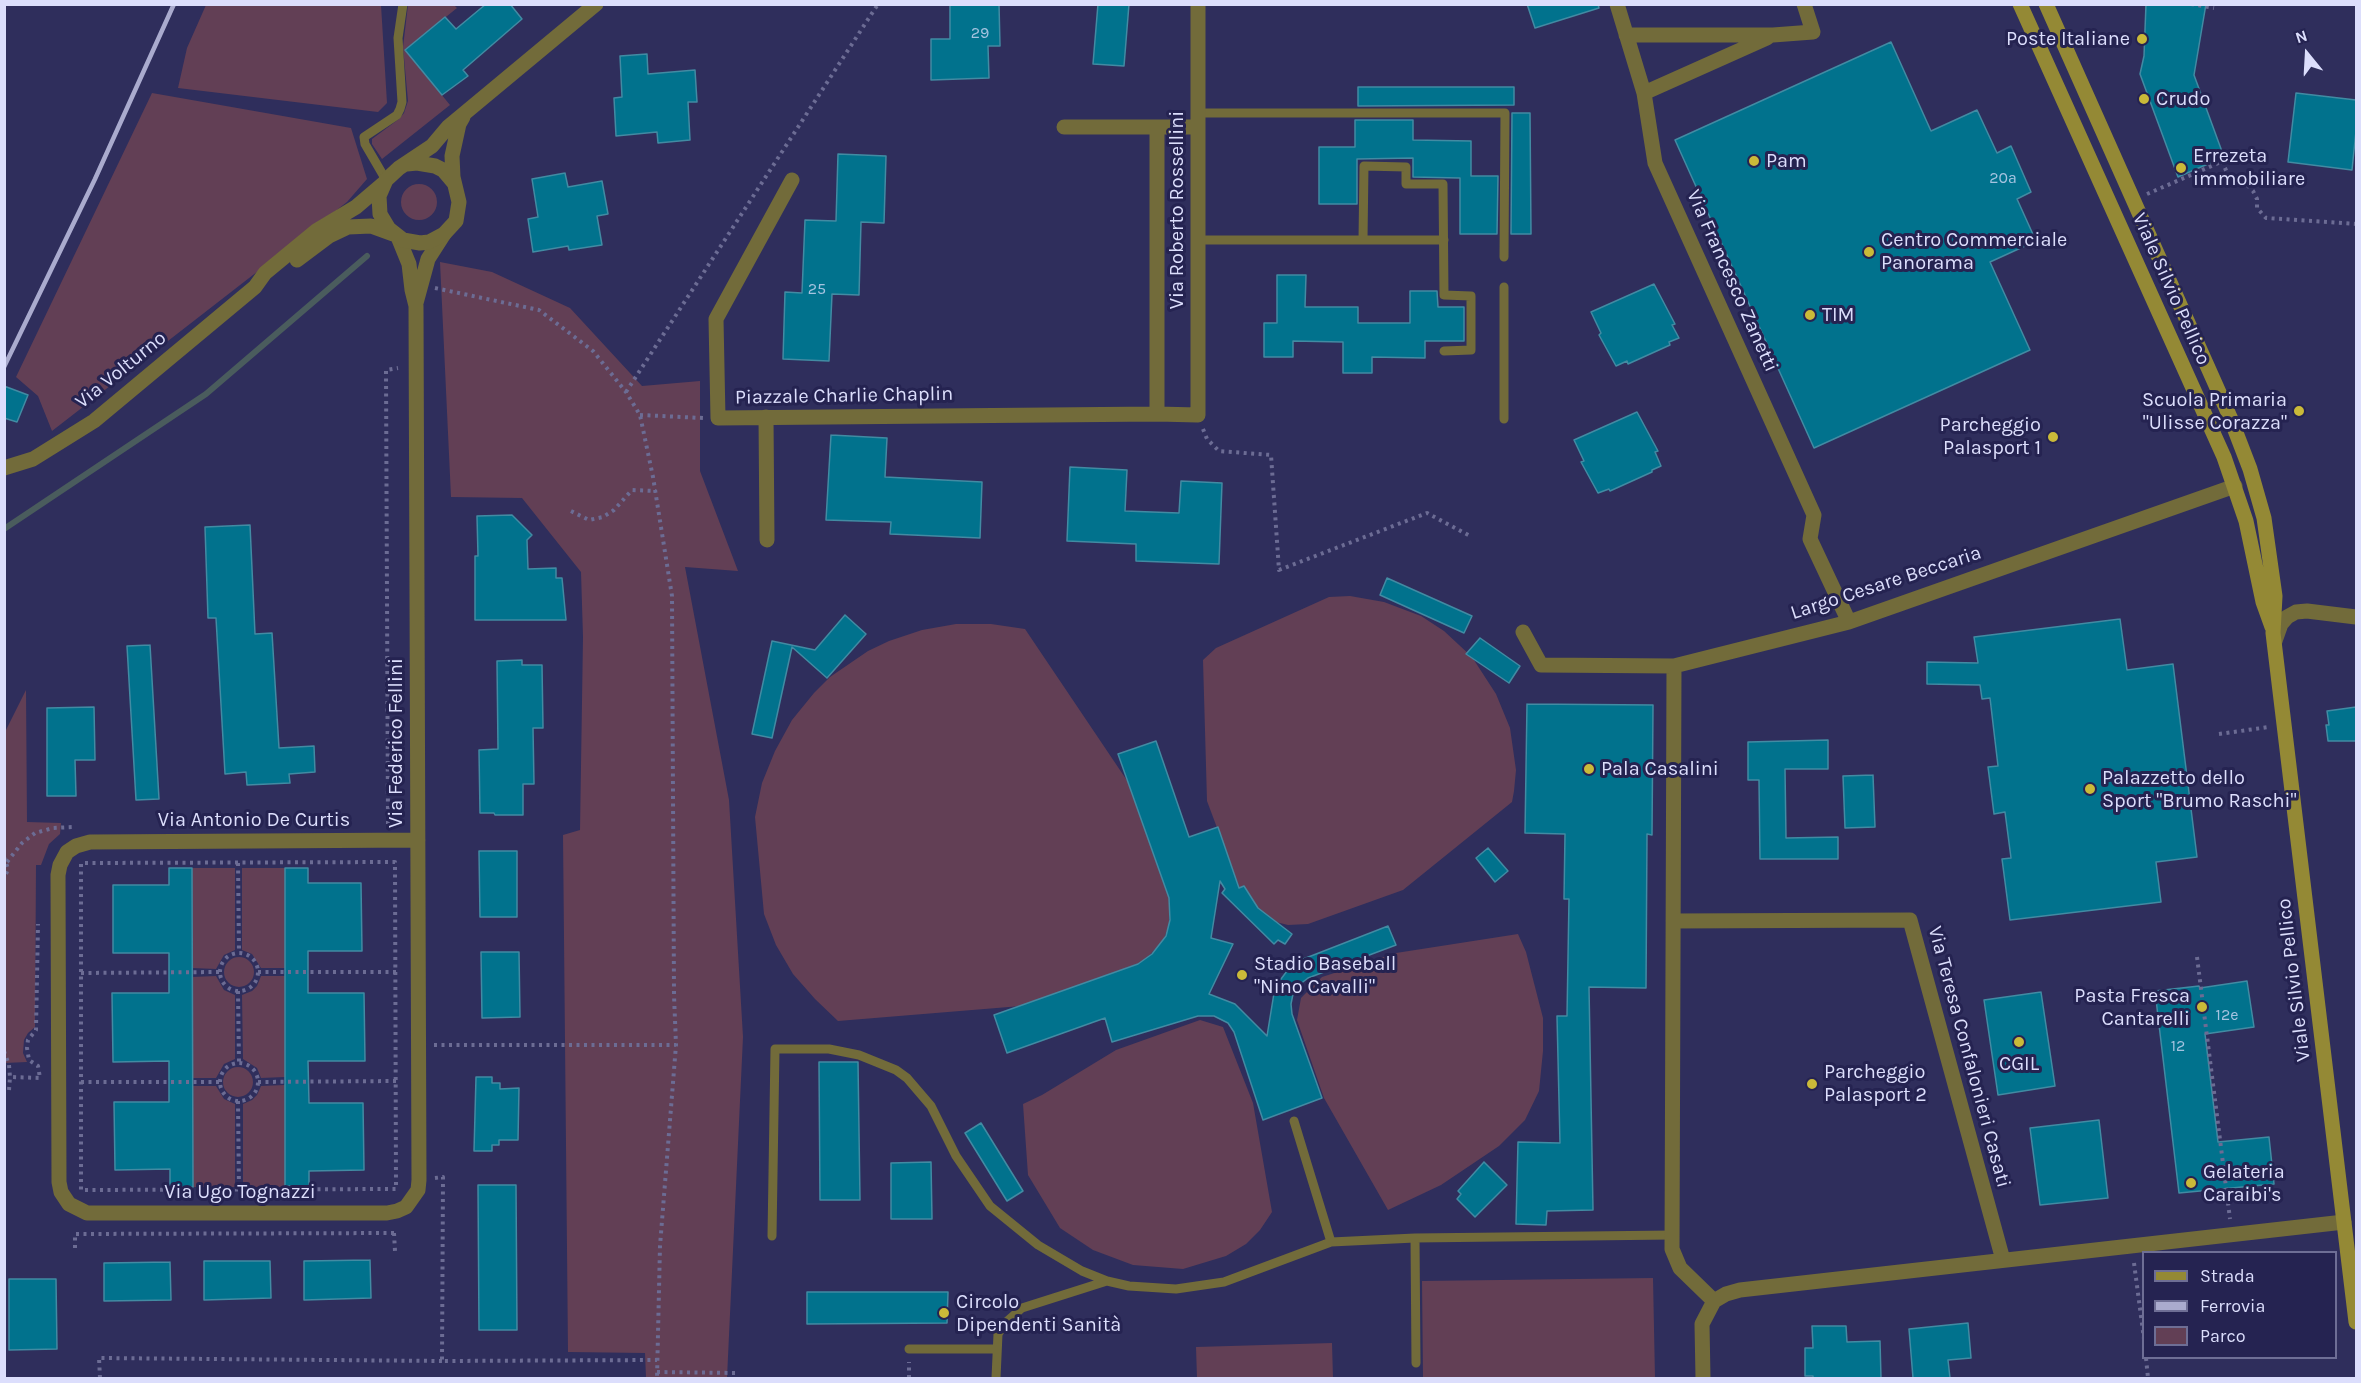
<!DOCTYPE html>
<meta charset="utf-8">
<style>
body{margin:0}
#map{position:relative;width:2361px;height:1383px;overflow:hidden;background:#2f2e5c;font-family:Karla,sans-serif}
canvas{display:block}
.frame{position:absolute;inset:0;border:6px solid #dcdefc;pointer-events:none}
.legend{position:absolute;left:2142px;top:1251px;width:195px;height:108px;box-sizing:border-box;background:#252351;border:2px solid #6e6e95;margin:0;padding:8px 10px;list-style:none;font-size:18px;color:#dcdefc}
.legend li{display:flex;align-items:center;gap:12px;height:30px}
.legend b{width:30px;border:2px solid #6e6e95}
.north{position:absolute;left:2277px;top:24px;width:60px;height:60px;-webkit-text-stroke:4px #252351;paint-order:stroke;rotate:342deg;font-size:16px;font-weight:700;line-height:24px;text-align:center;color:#dcdefc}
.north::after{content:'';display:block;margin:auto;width:21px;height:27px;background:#dcdefc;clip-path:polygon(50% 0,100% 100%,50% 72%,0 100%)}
</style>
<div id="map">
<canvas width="2361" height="1383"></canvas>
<div class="frame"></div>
<ul class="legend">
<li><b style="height:8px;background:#948935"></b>Strada</li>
<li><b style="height:8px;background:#aaabce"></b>Ferrovia</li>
<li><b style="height:16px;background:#623f55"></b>Parco</li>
</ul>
<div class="north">N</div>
</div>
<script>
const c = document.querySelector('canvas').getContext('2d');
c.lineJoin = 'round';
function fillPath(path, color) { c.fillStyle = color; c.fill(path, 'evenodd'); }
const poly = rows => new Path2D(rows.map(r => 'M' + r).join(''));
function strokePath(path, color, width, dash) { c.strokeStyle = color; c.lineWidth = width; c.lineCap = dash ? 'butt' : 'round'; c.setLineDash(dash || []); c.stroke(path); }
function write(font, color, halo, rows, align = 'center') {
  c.font = font + ' Karla,sans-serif'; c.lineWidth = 6; c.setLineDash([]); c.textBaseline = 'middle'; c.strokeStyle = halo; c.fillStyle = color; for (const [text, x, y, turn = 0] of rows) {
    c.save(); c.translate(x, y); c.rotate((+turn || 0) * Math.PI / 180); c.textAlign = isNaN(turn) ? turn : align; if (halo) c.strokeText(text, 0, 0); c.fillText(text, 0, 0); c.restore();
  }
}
fillPath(poly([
 [206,5,381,5,387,103,378,112,178,88,187,48],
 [408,5,454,5,457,8,405,50,450,105,382,159,372,144,372,139,399,119,404,113,408,101,403,47],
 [152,93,351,128,367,179,347,202,52,431,38,396,16,377],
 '401 202a18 18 0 1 1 36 0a18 18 0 1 1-36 0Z',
 [440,262,492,272,570,308,642,386,700,381,700,471,738,571,685,567,729,800,743,1037,727,1378,646,1378,645,1353,568,1352,563,835,580,830,583,637,581,572,522,498,451,497],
 [1350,596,1384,602,1421,616,1444,631,1472,657,1496,694,1510,728,1516,770,1514,791,1512,802,1403,890,1308,924,1288,925,1268,920,1240,889,1207,801,1203,660,1216,648,1329,597],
 [956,624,991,624,1025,629,1128,782,1169,898,1169,925,1163,941,1143,962,1021,1006,838,1021,815,999,793,974,776,945,764,914,755,817,762,783,775,751,792,720,814,693,830,677,868,651,889,641,922,630],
 [26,690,27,822,61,823,60,834,49,844,41,865,36,865,35,1027,28,1033,24,1040,23,1053,27,1062,5,1063,5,732],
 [192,868,235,868,235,950,224,955,216,969,192,968],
 [242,868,285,868,285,968,261,968,252,954,242,950],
 [1518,934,1526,952,1543,1018,1543,1051,1539,1091,1525,1120,1499,1146,1441,1185,1388,1210,1324,1098,1297,1020,1301,998,1322,977,1396,953],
 '224 972a15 15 0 1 1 30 0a15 15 0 1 1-30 0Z',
 [216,976,224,990,235,995,235,1059,224,1064,216,1078,192,1078,192,977],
 [261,976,285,976,285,1077,261,1078,257,1068,243,1059,242,995,252,991,257,986],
 [1200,1020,1223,1027,1253,1103,1272,1212,1260,1230,1246,1244,1226,1256,1183,1269,1133,1265,1093,1250,1060,1228,1028,1175,1023,1104,1042,1095,1116,1050],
 '223 1082a15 15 0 1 1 30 0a15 15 0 1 1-30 0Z',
 [285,1085,285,1187,243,1187,243,1104,252,1100,257,1095,261,1086],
 [192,1086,216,1086,224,1099,235,1104,235,1187,193,1187],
 [1653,1278,1655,1378,1423,1378,1422,1281],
 [1332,1343,1333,1378,1197,1378,1196,1347]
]), '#623f55');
strokePath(poly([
 [4,529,206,394,367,256]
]), '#4a5c5d', 6);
const building = poly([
 [486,4,510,4,522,19,463,70,468,76,442,95,405,50,445,17,456,29,486,4],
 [950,4,999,4,1000,46,988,46,989,78,931,80,931,39,950,39,950,4],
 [1098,4,1129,4,1124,66,1093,64,1098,4],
 [1527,4,1598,4,1599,8,1535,28,1527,4],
 [2146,4,2206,4,2194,75,2224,157,2178,177,2140,74,2144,56,2146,4],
 [1891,42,1931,131,1977,110,1997,153,2011,146,2031,192,2017,199,2036,241,1990,262,2030,350,1814,448,1675,140,1891,42],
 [647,54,648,74,695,70,697,102,688,102,690,140,658,143,657,132,616,136,614,98,622,97,620,56,647,54],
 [1358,87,1514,87,1514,105,1358,106,1358,87],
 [2296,93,2356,100,2356,131,2352,170,2288,162,2296,93],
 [1512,113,1530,113,1531,234,1511,234,1512,113],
 [1355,120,1413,120,1413,140,1471,141,1471,176,1498,176,1497,234,1460,234,1460,178,1413,177,1413,158,1357,159,1357,204,1319,204,1319,147,1355,147,1355,120],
 [838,154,886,156,884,223,861,222,859,295,832,294,829,361,783,359,785,292,802,293,805,220,836,221,838,154],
 [565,173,568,187,602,181,608,214,597,216,602,245,569,250,568,246,533,252,528,219,538,217,532,179,565,173],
 [1277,275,1306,275,1305,307,1358,307,1358,323,1410,323,1410,291,1437,291,1438,307,1464,307,1464,341,1425,341,1425,358,1372,357,1372,373,1343,373,1343,342,1293,341,1293,357,1264,357,1264,323,1277,323,1277,275],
 [1654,284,1675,324,1672,325,1679,338,1669,342,1670,345,1628,364,1627,361,1616,366,1599,335,1601,333,1591,312,1654,284],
 [4,386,28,395,17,422,4,418,4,386],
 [1637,412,1658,451,1655,452,1661,466,1652,470,1652,472,1610,491,1609,489,1598,493,1581,462,1584,461,1574,440,1637,412],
 [831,435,887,438,885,477,982,482,980,538,890,534,891,522,826,520,831,435],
 [1070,467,1127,470,1125,511,1179,513,1181,481,1222,483,1219,564,1136,561,1136,544,1067,541,1070,467],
 [512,515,532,535,527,540,528,569,556,568,556,578,562,578,566,620,475,620,475,556,478,556,477,516,512,515],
 [250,525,255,634,272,633,279,748,314,746,315,772,289,774,290,783,247,785,246,772,225,774,216,618,208,618,205,527,250,525],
 [1387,578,1472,616,1464,633,1380,595,1387,578],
 [845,615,866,634,827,678,792,647,772,738,752,734,772,641,815,650,845,615],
 [2120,619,2127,670,2173,664,2197,857,2156,862,2161,902,2010,920,2002,859,2011,858,2005,812,1994,814,1988,767,1998,766,1990,698,1982,699,1980,685,1927,684,1927,662,1978,663,1974,637,2120,619],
 [1480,638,1520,666,1509,683,1466,654,1480,638],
 [150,645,159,799,136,800,127,646,150,645],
 [522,660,522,665,542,665,543,728,533,728,534,784,523,784,523,815,495,815,494,813,480,813,479,750,498,749,497,661,522,660],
 [1527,704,1653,705,1652,835,1647,834,1646,988,1589,987,1593,1210,1547,1211,1546,1225,1516,1224,1518,1142,1560,1143,1557,1016,1567,1016,1569,899,1564,899,1565,834,1525,833,1527,704],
 [94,707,95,760,75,760,76,796,47,796,47,708,94,707],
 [2356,707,2356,741,2328,741,2326,725,2329,725,2327,711,2356,707],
 [1828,740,1828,769,1785,769,1786,838,1838,837,1838,859,1760,859,1759,780,1748,780,1748,742,1828,740],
 [1156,741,1189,837,1218,827,1239,888,1244,886,1258,908,1292,934,1285,944,1278,940,1274,944,1222,893,1225,889,1220,881,1211,938,1233,944,1209,994,1235,1004,1267,1036,1275,987,1293,963,1388,926,1396,945,1308,978,1299,985,1293,994,1291,1004,1292,1014,1322,1098,1263,1120,1234,1032,1228,1023,1214,1016,1198,1016,1112,1042,1105,1018,1007,1053,994,1015,1138,964,1152,954,1166,936,1170,920,1169,898,1118,754,1156,741],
 [1873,775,1875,827,1845,828,1843,776,1873,775],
 [1488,848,1508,871,1495,882,1476,858,1488,848],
 [479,851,517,851,517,917,480,917,479,851],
 [169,868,192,868,193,1187,170,1187,170,1169,115,1170,114,1102,169,1102,169,1061,113,1062,112,993,169,993,169,953,113,953,113,885,169,885,169,868],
 [285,868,308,868,308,883,361,883,362,951,308,951,308,993,364,993,365,1061,308,1061,309,1103,363,1103,364,1170,309,1171,309,1186,285,1186,285,868],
 [481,952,519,952,520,1017,482,1018,481,952],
 [2247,981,2254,1027,2205,1034,2218,1142,2269,1137,2274,1184,2179,1193,2155,991,2199,986,2200,988,2247,981],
 [2041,992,2055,1086,1998,1095,1984,1000,2041,992],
 [819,1062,858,1062,860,1200,820,1200,819,1062],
 [476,1077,492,1077,492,1083,500,1083,500,1089,519,1088,518,1140,499,1140,499,1145,492,1145,492,1151,474,1151,476,1077],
 [2099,1120,2108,1198,2040,1205,2030,1128,2099,1120],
 [981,1123,1023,1191,1007,1201,965,1133,981,1123],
 [931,1162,932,1219,891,1219,891,1163,931,1162],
 [1484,1162,1507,1185,1475,1217,1457,1199,1461,1194,1458,1191,1484,1162],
 [478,1185,516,1185,517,1330,479,1330,478,1185],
 [370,1260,371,1298,304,1300,304,1261,370,1260],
 [204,1261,270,1261,271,1298,204,1300,204,1261],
 [170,1262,171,1300,104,1301,104,1263,170,1262],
 [9,1279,56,1279,57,1349,9,1350,9,1279],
 [807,1292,948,1292,947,1323,807,1324,807,1292],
 [1968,1323,1971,1358,1948,1360,1950,1378,1913,1378,1909,1329,1968,1323],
 [1812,1326,1846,1326,1847,1342,1880,1341,1881,1378,1813,1378,1813,1376,1805,1376,1805,1348,1813,1348,1812,1326]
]);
fillPath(building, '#01728d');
strokePath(building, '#428ba3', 1.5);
strokePath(poly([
 [2191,4,2214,8],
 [2222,161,2228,175,2243,181,2253,191,2257,199,2257,208,2266,218,2356,224],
 [2147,194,2237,155],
 [435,288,539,310,593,351,626,392,640,415,653,477,672,596,674,995,676,1045,660,1246,657,1378],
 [626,392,878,4],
 [640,415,703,418],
 [1203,429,1207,439,1219,451,1271,455,1279,570,1427,513,1472,537],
 [571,511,589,520,603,517,614,510,632,490,656,491],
 [2219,734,2269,727],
 [388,824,386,370,398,368],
 [4,857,8,869,4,879],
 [7,862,22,843,35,833,53,828,74,827],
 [238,863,239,953],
 [81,864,81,1190,396,1189,395,862,85,863],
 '220 972a19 19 0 1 1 38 0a19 19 0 1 1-38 0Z',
 [2197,957,2230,1219],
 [258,972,396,972],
 [81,973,219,972],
 [238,991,239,1062],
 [434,1045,676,1045],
 [4,1051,9,1065,10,1077,40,1078,38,1066,29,1060,27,1048,28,1040,36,1030,38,924],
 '220 1082a19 19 0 1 1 38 0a19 19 0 1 1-38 0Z',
 [81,1082,219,1082],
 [258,1082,396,1081],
 [9,1090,10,1077],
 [238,1101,239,1190],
 [435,1178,443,1177,442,1361,657,1360],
 [394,1233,395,1251],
 [75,1248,75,1234,394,1233],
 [2134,1263,2144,1339],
 [2146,1358,2148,1378],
 [657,1372,737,1373],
 [100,1378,99,1358,442,1361],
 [909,1378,909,1362]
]), '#6c6c94', 4, [3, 4.5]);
strokePath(poly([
 [1198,113,1505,113,1504,257],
 [386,180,365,144,364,137,397,115,400,109,402,102,398,38,403,4],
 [1198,240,1444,240],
 [1363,240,1364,166,1406,167,1406,184,1443,184,1444,295,1471,296,1471,350,1444,351],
 [1504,419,1504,287],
 [1294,1121,1331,1242],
 [772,1236,775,1049,829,1049,859,1055,896,1070,907,1078,931,1106,956,1156,990,1206,1038,1245,1082,1271,1107,1281,1129,1286,1176,1289,1224,1282,1331,1242,1415,1238,1672,1235],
 [1415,1238,1416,1363],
 [909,1349,997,1349],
 [996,1378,998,1334,1005,1323,1022,1308,1107,1281]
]), '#726b3a', 9);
strokePath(poly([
 [1617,4,1644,93,1655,163,1814,515,1810,539,1849,622],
 [1626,35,1773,35,1813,32,1804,4],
 [1644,93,1767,38],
 [1064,127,1198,127],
 [792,180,716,319,718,418,1157,414,1157,127],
 [398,237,409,264,412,290,416,306,419,1180,418,1190,406,1207,397,1211,387,1213,87,1213,69,1204,61,1192,59,1182,58,875,60,865,67,852,76,846,90,842,418,840],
 [416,303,428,259,444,234],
 [1157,414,1198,415,1198,4],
 [766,417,767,540],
 [1523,632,1541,665,1674,666,1849,622,2235,486],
 [2275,641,2281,624,2287,617,2296,612,2307,611,2356,617],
 [1674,666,1672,1249,1680,1268,1714,1301,1726,1294,1740,1290,2344,1222],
 [1673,921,1910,920,2003,1260],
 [1703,1378,1702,1324,1714,1301]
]), '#726b3a', 15);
strokePath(poly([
 [463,117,459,124,452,156,453,177,459,202,456,221,444,234,429,242,420,243,403,240,389,229,380,214,379,196,386,180,399,168,432,146,448,127,596,4],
 [407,164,417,163,435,166,443,170,454,183],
 [297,260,329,236,348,227,371,226,393,234],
 [4,468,33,459,94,421,255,287,265,273,316,231,356,207,383,184]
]), '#726b3a', 15);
strokePath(poly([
 [2020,4,2224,457,2246,521,2263,602,2272,627],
 [2046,4,2230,417,2250,469,2264,518,2275,596,2273,633,2356,1322]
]), '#948935', 15);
strokePath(poly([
 [4,367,95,179,174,4]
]), '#aaabce', 4.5);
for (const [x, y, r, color] of [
 [2142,39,6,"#caba39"],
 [2144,99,6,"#caba39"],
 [1754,161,6,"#caba39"],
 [2181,168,6,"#caba39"],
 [1869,252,6,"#caba39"],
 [1810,315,6,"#caba39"],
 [2299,411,6,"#caba39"],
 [2053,437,6,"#caba39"],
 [1589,769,6,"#caba39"],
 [2090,789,6,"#caba39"],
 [1242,975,6,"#caba39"],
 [2202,1007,6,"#caba39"],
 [2019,1042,6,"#caba39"],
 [1812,1084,6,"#caba39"],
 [2191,1183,6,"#caba39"],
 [944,1313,6,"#caba39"]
]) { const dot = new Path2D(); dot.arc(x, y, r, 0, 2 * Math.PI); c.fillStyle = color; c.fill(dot); strokePath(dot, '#252351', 2); }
write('16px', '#a5c3e0', null, [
 ["29",980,33],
 ["20a",2003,178],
 ["25",817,289],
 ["12e",2227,1015],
 ["12",2178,1046]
]);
write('20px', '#dcdefc', '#252351', [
 ["Poste Italiane",2130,39,"right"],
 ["Crudo",2156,99],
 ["Errezeta",2193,156],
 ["immobiliare",2193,179],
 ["Pam",1766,161],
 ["Centro Commerciale",1881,240],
 ["Panorama",1881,263],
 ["TIM",1822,315],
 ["Scuola Primaria",2287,400,"right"],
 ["\"Ulisse Corazza\"",2287,423,"right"],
 ["Parcheggio",2041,425,"right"],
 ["Palasport 1",2041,448,"right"],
 ["Pala Casalini",1601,769],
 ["Palazzetto dello",2102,778],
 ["Sport \"Brumo Raschi\"",2102,801],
 ["Stadio Baseball",1254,964],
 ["\"Nino Cavalli\"",1254,987],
 ["Pasta Fresca",2190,996,"right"],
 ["Cantarelli",2190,1019,"right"],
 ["CGIL",2019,1064,"center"],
 ["Parcheggio",1824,1072],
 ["Palasport 2",1824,1095],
 ["Gelateria",2203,1172],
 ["Caraibi's",2203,1195],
 ["Circolo",956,1302],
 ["Dipendenti Sanità",956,1325]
], 'left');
write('20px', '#dcdefc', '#252351', [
 ["Via Roberto Rossellini",1177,210,-90],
 ["Via Francesco Zanetti",1732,281,66],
 ["Viale Silvio Pellico",2171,289,66],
 ["Via Volturno",121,370,-39],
 ["Piazzale Charlie Chaplin",844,396,-1],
 ["Largo Cesare Beccaria",1886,583,-18],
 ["Via Federico Fellini",396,743,-90],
 ["Via Antonio De Curtis",254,820],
 ["Viale Silvio Pellico",2294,980,-97],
 ["Via Teresa Confalonieri Casati",1969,1057,75],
 ["Via Ugo Tognazzi",240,1192]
]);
</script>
